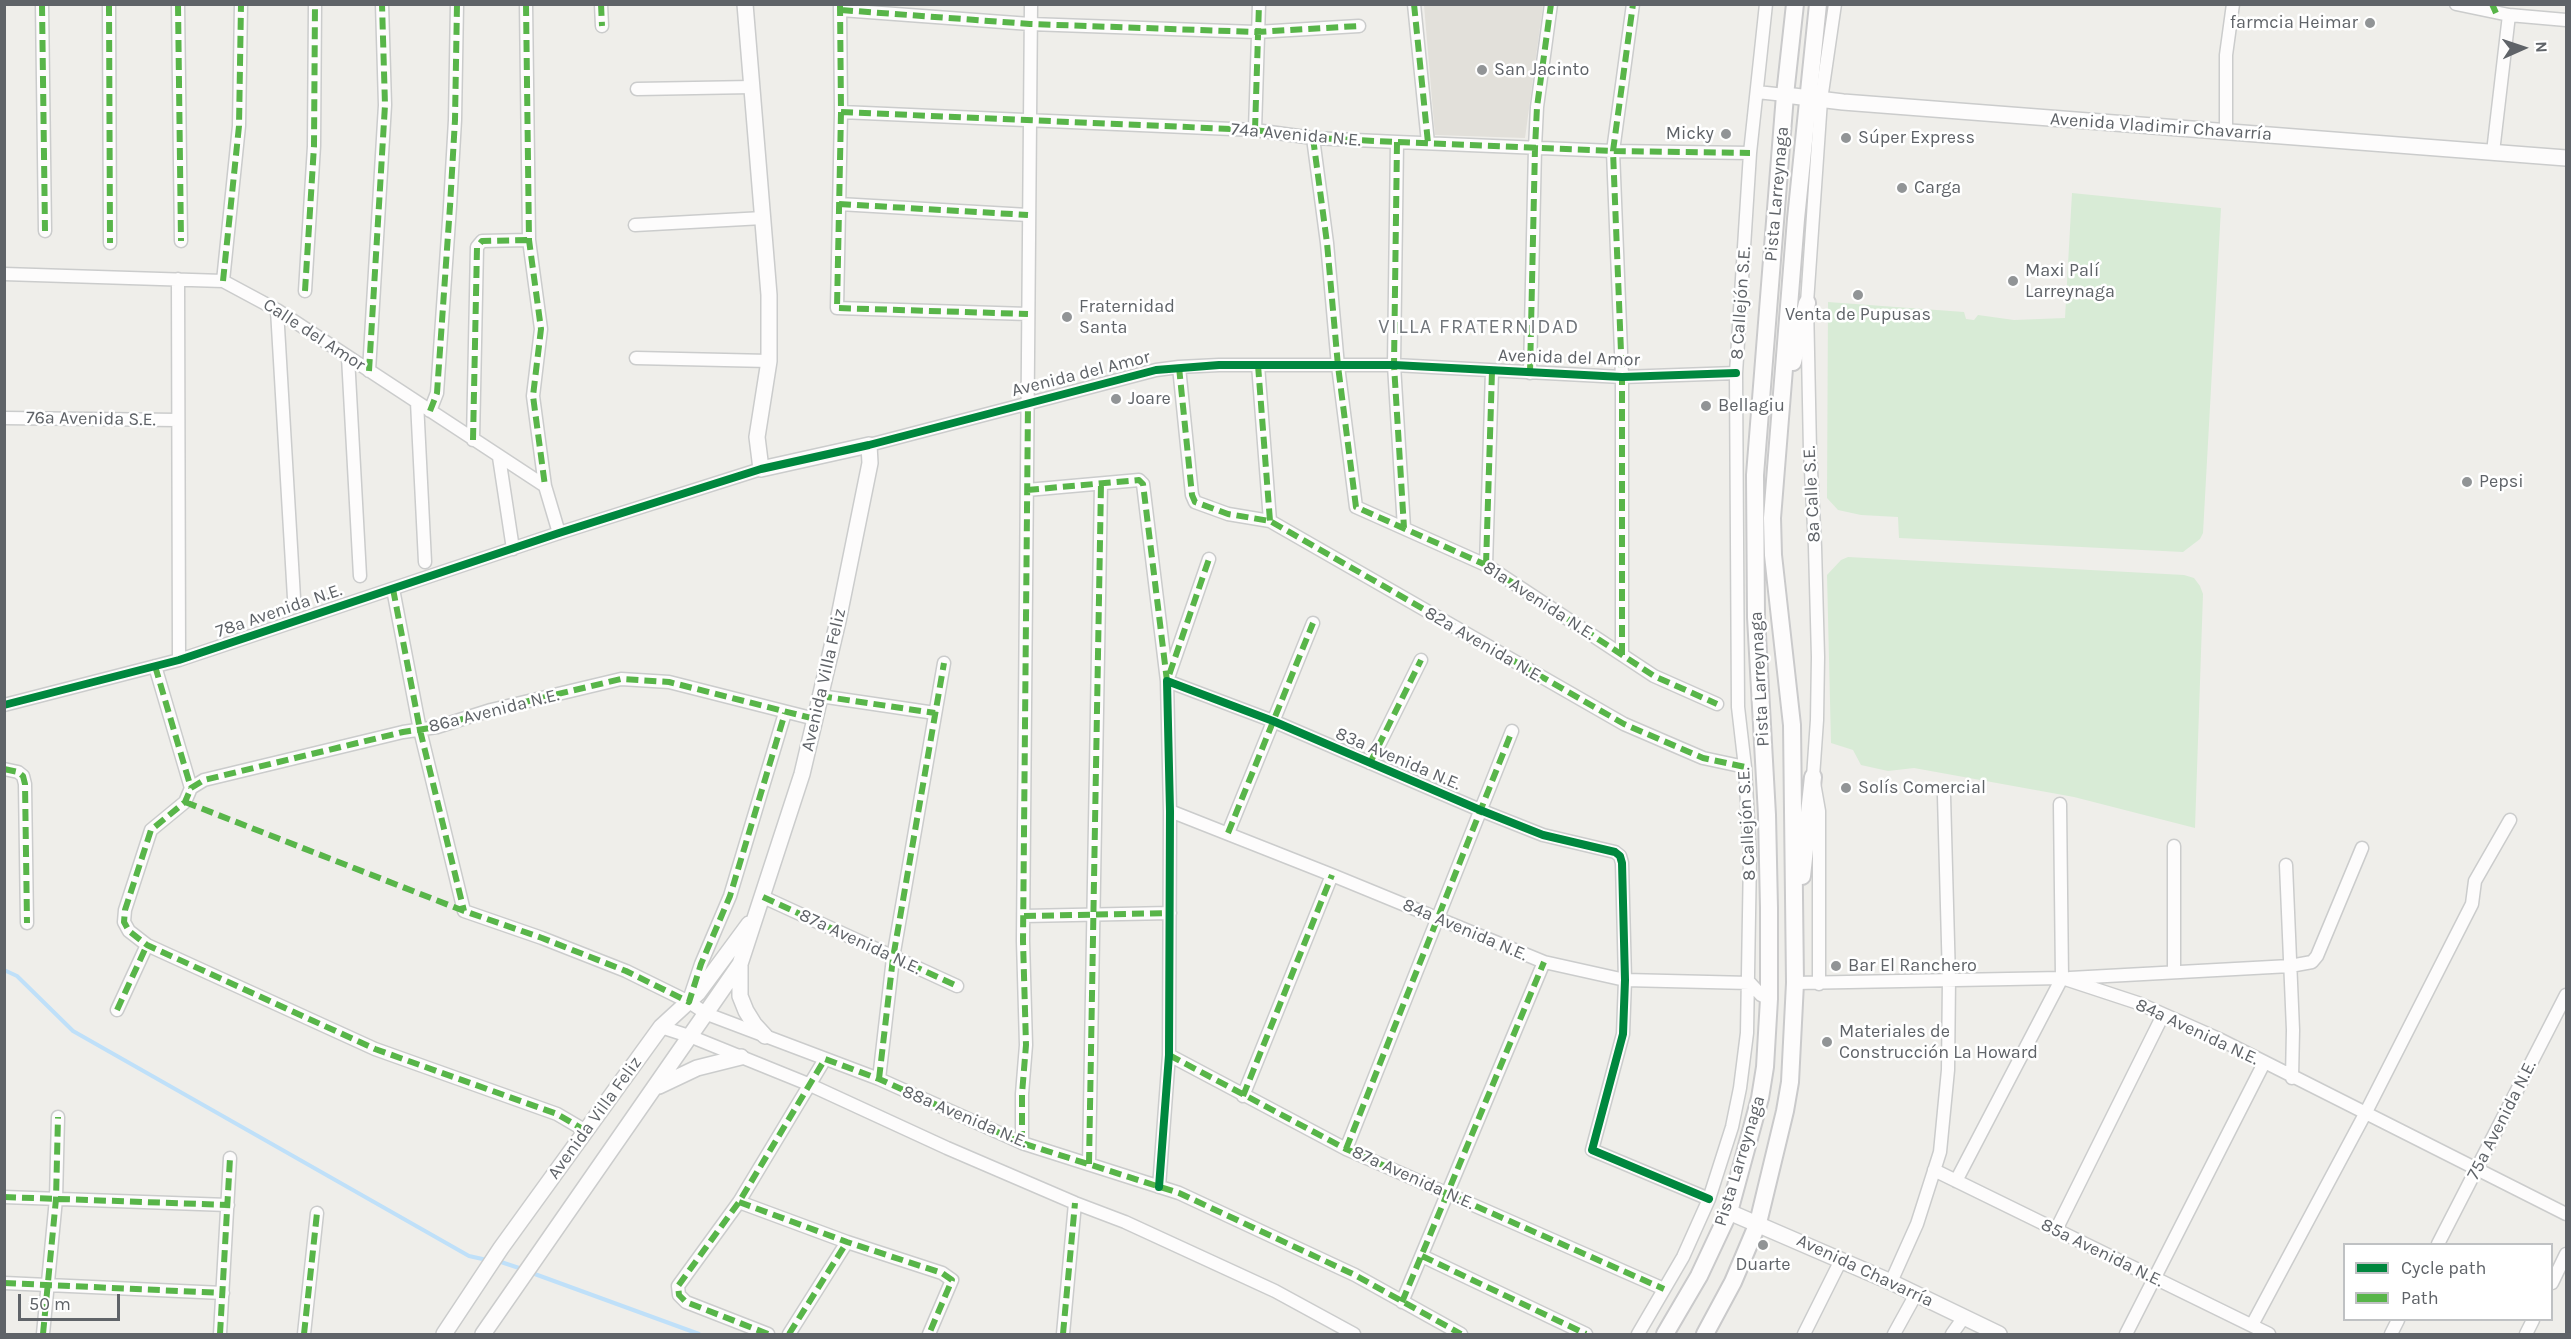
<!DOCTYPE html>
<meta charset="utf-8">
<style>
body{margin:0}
#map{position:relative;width:2571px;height:1339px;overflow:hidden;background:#efeeea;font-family:Karla,sans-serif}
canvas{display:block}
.frame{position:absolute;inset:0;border:6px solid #5f6368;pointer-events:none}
.legend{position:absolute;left:2343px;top:1243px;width:210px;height:78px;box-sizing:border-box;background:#fff;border:2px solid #bfc1c3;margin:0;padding:8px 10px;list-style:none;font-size:18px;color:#5f6368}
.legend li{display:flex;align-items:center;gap:12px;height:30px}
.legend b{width:30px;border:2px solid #bfc1c3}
.north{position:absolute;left:2493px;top:18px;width:60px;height:60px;-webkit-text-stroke:4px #fff;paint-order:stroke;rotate:87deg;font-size:16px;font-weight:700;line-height:24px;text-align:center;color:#5f6368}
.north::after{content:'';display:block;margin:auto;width:21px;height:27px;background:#5f6368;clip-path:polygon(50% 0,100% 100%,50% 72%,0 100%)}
.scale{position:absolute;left:18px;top:1294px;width:102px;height:27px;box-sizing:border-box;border:3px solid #5f6368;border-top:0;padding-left:8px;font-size:18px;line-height:21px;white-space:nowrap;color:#5f6368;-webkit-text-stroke:4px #fff;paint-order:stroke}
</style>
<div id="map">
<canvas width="2571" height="1339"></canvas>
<div class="frame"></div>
<ul class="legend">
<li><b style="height:8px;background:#00873e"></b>Cycle path</li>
<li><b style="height:8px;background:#58b549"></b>Path</li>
</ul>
<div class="north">N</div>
<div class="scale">50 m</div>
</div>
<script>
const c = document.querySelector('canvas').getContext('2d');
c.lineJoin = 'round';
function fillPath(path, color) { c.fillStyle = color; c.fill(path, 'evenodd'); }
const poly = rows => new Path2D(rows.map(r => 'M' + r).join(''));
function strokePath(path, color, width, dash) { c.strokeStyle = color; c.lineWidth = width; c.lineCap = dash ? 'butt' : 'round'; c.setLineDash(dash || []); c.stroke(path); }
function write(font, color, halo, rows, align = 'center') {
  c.font = font + ' Karla,sans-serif'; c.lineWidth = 5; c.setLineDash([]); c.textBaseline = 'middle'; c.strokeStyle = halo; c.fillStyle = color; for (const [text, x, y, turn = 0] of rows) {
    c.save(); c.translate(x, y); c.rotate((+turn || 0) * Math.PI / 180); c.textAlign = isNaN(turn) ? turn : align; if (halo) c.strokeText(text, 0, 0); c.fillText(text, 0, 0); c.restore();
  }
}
fillPath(poly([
 [1424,5,1543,5,1525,138,1435,135]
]), '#e2e0da');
fillPath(poly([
 [2072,193,2221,208,2203,533,2200,539,2183,552,1899,538,1898,517,1861,515,1838,510,1827,498,1828,302,1964,312,1966,319,1974,320,1978,315,2014,320,2065,318],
 [1848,557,2184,575,2194,578,2200,586,2203,594,2195,828,2074,797,1914,768,1888,771,1861,765,1853,750,1831,743,1827,575,1841,560]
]), '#d8ebd6');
strokePath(poly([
 [4,970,17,976,73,1031,469,1256,487,1260],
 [498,1261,522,1269],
 [532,1273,699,1334]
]), '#bfe0f9', 4);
const minor = poly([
 [42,4,45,231],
 [109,4,110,243],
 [178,4,181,241],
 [526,4,529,240,541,329,533,396,545,486],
 [601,4,602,26],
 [840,4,841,112,837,308,1028,314],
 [1414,4,1428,143],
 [2456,4,2509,15,2566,20],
 [841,10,1030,24,1256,32,1359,26],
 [637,89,752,87],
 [1757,92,1785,95],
 [841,112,1255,130,1313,138,1397,142,1613,151,1750,153],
 [1255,130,1259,4],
 [2226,132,2226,55,2233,4],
 [1313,138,1327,243,1338,366,1356,507,1486,565,1654,676,1717,704],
 [1397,142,1394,365,1404,528],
 [2493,152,2509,15],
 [839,204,1028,215],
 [635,225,763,218],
 [4,274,223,281,277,310,545,486,559,533],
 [178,279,179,660],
 [223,281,239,126,241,4],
 [305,291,314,146,315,4],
 [277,310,294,598],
 [348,357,360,576],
 [636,358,769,361],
 [1258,365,1270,521],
 [1179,367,1192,495,1195,502,1228,514,1270,521,1624,724,1703,758,1745,767],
 [369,371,385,105,382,4],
 [1530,373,1535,148,1537,107,1551,4],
 [417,402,425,562],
 [430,411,437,393,450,206,455,120,457,4],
 [4,418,178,420],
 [473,440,477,247,482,241,529,240],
 [869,445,1156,370,1179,367,1219,365,1394,365,1622,377,1736,373],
 [499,457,513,549],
 [1027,490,1139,480,1143,484,1167,681,1209,559],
 [1486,565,1492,371],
 [393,589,420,730,464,911,542,938,626,971,689,1002,707,1014,879,1079,1022,1143,1179,1193,1355,1275,1461,1334],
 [1622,655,1622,377,1613,151,1633,4],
 [155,666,191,788],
 [820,696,935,713],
 [4,705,179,660,559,533,761,469],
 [1370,763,1421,660],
 [4,769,18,772,23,776,25,784,27,923],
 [1170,811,1332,875,1544,962,1625,980,1750,983,1761,995,1769,999],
 [1228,833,1313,623],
 [2286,865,2293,1030,2292,1078],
 [763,897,957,986],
 [1024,916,1170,913],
 [2174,972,2174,846],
 [2070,978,2290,966,2312,962,2317,956,2362,848],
 [1795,983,2062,978,2138,1003,2219,1039,2566,1214],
 [1819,984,1819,811,1813,777,1817,720,1818,657,1815,547,1810,451,1807,303,1821,100,1835,4],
 [689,1000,701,964,730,896,785,713],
 [117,1010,147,945],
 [661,1027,692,1037,808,1084,947,1148,1075,1203,1125,1222,1275,1291,1354,1334],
 [1169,1055,1346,1149,1664,1289],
 [879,1079,893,958,944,663],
 [1243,1096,1332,875],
 [586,1131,557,1114,375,1049,147,945,129,931,124,922,125,910,151,830,185,802,191,788,204,780,403,732,437,727,491,710,621,679,669,682,815,719],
 [1022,1143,1022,1094,1026,1045,1023,941,1031,4],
 [1346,1149,1512,731],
 [1089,1164,1101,484],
 [1934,1170,2269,1334],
 [1956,1181,2062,978,2060,804],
 [1159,1187,1169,1055,1170,811,1167,681,1273,721,1480,810,1543,835,1615,852,1620,856,1622,863,1625,980,1623,1034,1592,1150,1709,1199],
 [4,1197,228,1205],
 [739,1202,847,1242,942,1273,952,1280,929,1334],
 [2056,1230,2163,1015],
 [2438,1244,2566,995],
 [1422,1256,1586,1334],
 [1891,1282,1917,1224,1940,1152,1948,1070,1949,979,1944,796],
 [4,1283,223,1293],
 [2552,1283,2566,1254],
 [1402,1302,1544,962],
 [2252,1325,2365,1114,2472,904,2475,881,2510,820],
 [43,1334,56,1199,58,1117],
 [220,1334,230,1158],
 [304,1334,317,1213],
 [768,1334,686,1302,679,1295,678,1286,739,1202,825,1059],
 [789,1334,847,1242],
 [1063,1334,1075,1203],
 [1638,1334,1683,1257,1709,1199,1732,1127,1740,1088,1747,1033,1750,856,1745,767,1738,707,1736,373,1750,153,1766,4],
 [1804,1334,1841,1260],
 [1894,1334,1916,1294],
 [1952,1334,1964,1317],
 [2126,1334,2264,1063],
 [2391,1334,2398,1320],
 [2526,1334,2533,1320]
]);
const tertiary = poly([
 [1785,95,1843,102,2566,158],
 [740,966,740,996,746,1011,754,1024,765,1036],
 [659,1086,697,1068,741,1057],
 [1729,1212,1891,1282,1999,1334],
 [444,1334,501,1248,661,1027,698,993,749,924],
 [483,1334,740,964,802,774,838,621,870,463,869,445,761,469,757,437,769,361,769,295,745,4]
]);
const secondary = poly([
 [1793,362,1807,303],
 [1802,876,1813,777],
 [1665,1334,1699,1276,1729,1212,1760,1098,1765,1067,1769,999,1769,908,1767,815,1756,617,1755,475,1785,95,1795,4],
 [1705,1334,1733,1282,1758,1223,1785,1111,1790,1082,1795,983,1792,725,1773,555,1772,518,1796,219,1818,4]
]);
strokePath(minor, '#cbcccc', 15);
strokePath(tertiary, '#cbcccc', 18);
strokePath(secondary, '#cacacb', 20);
strokePath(minor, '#fdfcfc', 12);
strokePath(tertiary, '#fdfcfc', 15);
strokePath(secondary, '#fdfcfc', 16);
strokePath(poly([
 [42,4,45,231],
 [109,4,110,243],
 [178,4,181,241],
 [526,4,529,240,541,329,533,396,545,486],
 [601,4,602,26],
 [840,4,841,112,837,308,1028,314],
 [1414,4,1428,143],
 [2492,4,2496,13],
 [841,10,1030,24,1256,32,1359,26],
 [841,112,1255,130,1313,138,1397,142,1613,151,1750,153],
 [1255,130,1259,4],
 [1313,138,1327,243,1338,366,1356,507,1486,565,1654,676,1717,704],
 [1397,142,1394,365,1404,528],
 [839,204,1028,215],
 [223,281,239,126,241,4],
 [305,291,314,146,315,4],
 [1258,365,1270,521],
 [1179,367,1192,495,1195,502,1228,514,1270,521,1624,724,1703,758,1745,767],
 [369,371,385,105,382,4],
 [1530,373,1535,148,1537,107,1551,4],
 [430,411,437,393,450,206,455,120,457,4],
 [473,440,477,247,482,241,529,240],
 [1027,490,1139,480,1143,484,1167,681,1209,559],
 [1486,565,1492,371],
 [393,589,420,730,464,911],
 [1622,655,1622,377,1613,151,1633,4],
 [155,666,191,788],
 [820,696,935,713],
 [1370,763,1421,660],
 [4,769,18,772,23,776,25,784,27,923],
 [185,802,464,911,542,938,626,971,689,1002,701,964,730,896,785,713],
 [1228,833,1313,623],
 [763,897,957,986],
 [1024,916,1170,913],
 [117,1010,147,945],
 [1169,1055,1346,1149,1664,1289],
 [879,1079,893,958,944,663],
 [1243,1096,1332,875],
 [586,1131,557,1114,375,1049,147,945,129,931,124,922,125,910,151,830,185,802,191,788,204,780,403,732,437,727,491,710,621,679,669,682,815,719],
 [1022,1143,1022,1094,1026,1045,1023,941,1028,403],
 [1346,1149,1512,731],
 [1089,1164,1101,484],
 [4,1197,228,1205],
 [739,1202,847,1242,942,1273,952,1280,929,1334],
 [1422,1256,1586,1334],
 [4,1283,223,1293],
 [1402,1302,1544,962],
 [43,1334,56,1199,58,1117],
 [220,1334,230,1158],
 [304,1334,317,1213],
 [768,1334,686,1302,679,1295,678,1286,739,1202,825,1059,879,1079,1022,1143,1179,1193,1355,1275,1461,1334],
 [789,1334,847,1242],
 [1063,1334,1075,1203]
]), '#58b549', 6, [12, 6]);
strokePath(poly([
 [4,705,179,660,559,533,761,469,869,445,1156,370,1219,365,1394,365,1622,377,1736,373],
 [1159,1187,1169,1055,1170,811,1167,681,1273,721,1480,810,1543,835,1615,852,1620,856,1622,863,1625,980,1623,1034,1592,1150,1709,1199]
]), '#00873e', 8);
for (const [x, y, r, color] of [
 [2370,23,6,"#919496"],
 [1482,70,6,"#919496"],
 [1726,134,6,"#919496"],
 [1846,138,6,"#919496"],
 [1902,188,6,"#919496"],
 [2013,281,6,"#919496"],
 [1858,295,6,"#919496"],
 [1067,317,6,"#919496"],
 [1116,399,6,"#919496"],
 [1706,406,6,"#919496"],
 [2467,482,6,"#919496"],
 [1846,788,6,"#919496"],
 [1836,966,6,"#919496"],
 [1827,1042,6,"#919496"],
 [1763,1245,6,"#919496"]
]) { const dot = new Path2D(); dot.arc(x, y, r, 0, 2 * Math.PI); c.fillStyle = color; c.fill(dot); strokePath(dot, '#fff', 2); }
write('18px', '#5f6368', '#fff', [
 ["farmcia Heimar",2358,23,"right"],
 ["San Jacinto",1494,70],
 ["Micky",1714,134,"right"],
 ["Súper Express",1858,138],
 ["Carga",1914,188],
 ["Maxi Palí",2025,271],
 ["Larreynaga",2025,292],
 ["Fraternidad",1079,307],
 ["Santa",1079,328],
 ["Venta de Pupusas",1858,315,"center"],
 ["Joare",1128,399],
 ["Bellagiu",1718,406],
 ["Pepsi",2479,482],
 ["Solís Comercial",1858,788],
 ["Bar El Ranchero",1848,966],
 ["Materiales de",1839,1032],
 ["Construcción La Howard",1839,1053],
 ["Duarte",1763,1265,"center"]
], 'left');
write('18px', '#5f6368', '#fff', [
 ["Avenida Vladimir Chavarría",2161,127,4],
 ["74a Avenida N.E.",1296,135,5],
 ["Pista Larreynaga",1777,194,-85],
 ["8 Callejón S.E.",1741,303,-86],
 ["Calle del Amor",314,335,33],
 ["Avenida del Amor",1569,358,2],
 ["Avenida del Amor",1081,374,-14],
 ["76a Avenida S.E.",91,419,1],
 ["8a Calle S.E.",1812,494,-93],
 ["81a Avenida N.E.",1539,601,33],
 ["78a Avenida N.E.",279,611,-19],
 ["82a Avenida N.E.",1484,645,30],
 ["Pista Larreynaga",1760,679,-93],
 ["Avenida Villa Feliz",824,680,-77],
 ["86a Avenida N.E.",494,711,-14],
 ["83a Avenida N.E.",1398,759,23],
 ["8 Callejón S.E.",1747,824,-93],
 ["84a Avenida N.E.",1465,930,23],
 ["87a Avenida N.E.",860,942,25],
 ["84a Avenida N.E.",2197,1032,25],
 ["88a Avenida N.E.",965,1117,23],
 ["Avenida Villa Feliz",595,1118,-54],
 ["75a Avenida N.E.",2502,1120,-63],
 ["Pista Larreynaga",1740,1161,-73],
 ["87a Avenida N.E.",1413,1178,24],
 ["85a Avenida N.E.",2102,1253,26],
 ["Avenida Chavarría",1865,1271,25]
]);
c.letterSpacing = '1.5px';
write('20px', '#70757a', '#fff', [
 ["VILLA FRATERNIDAD",1479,327]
]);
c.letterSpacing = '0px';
</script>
